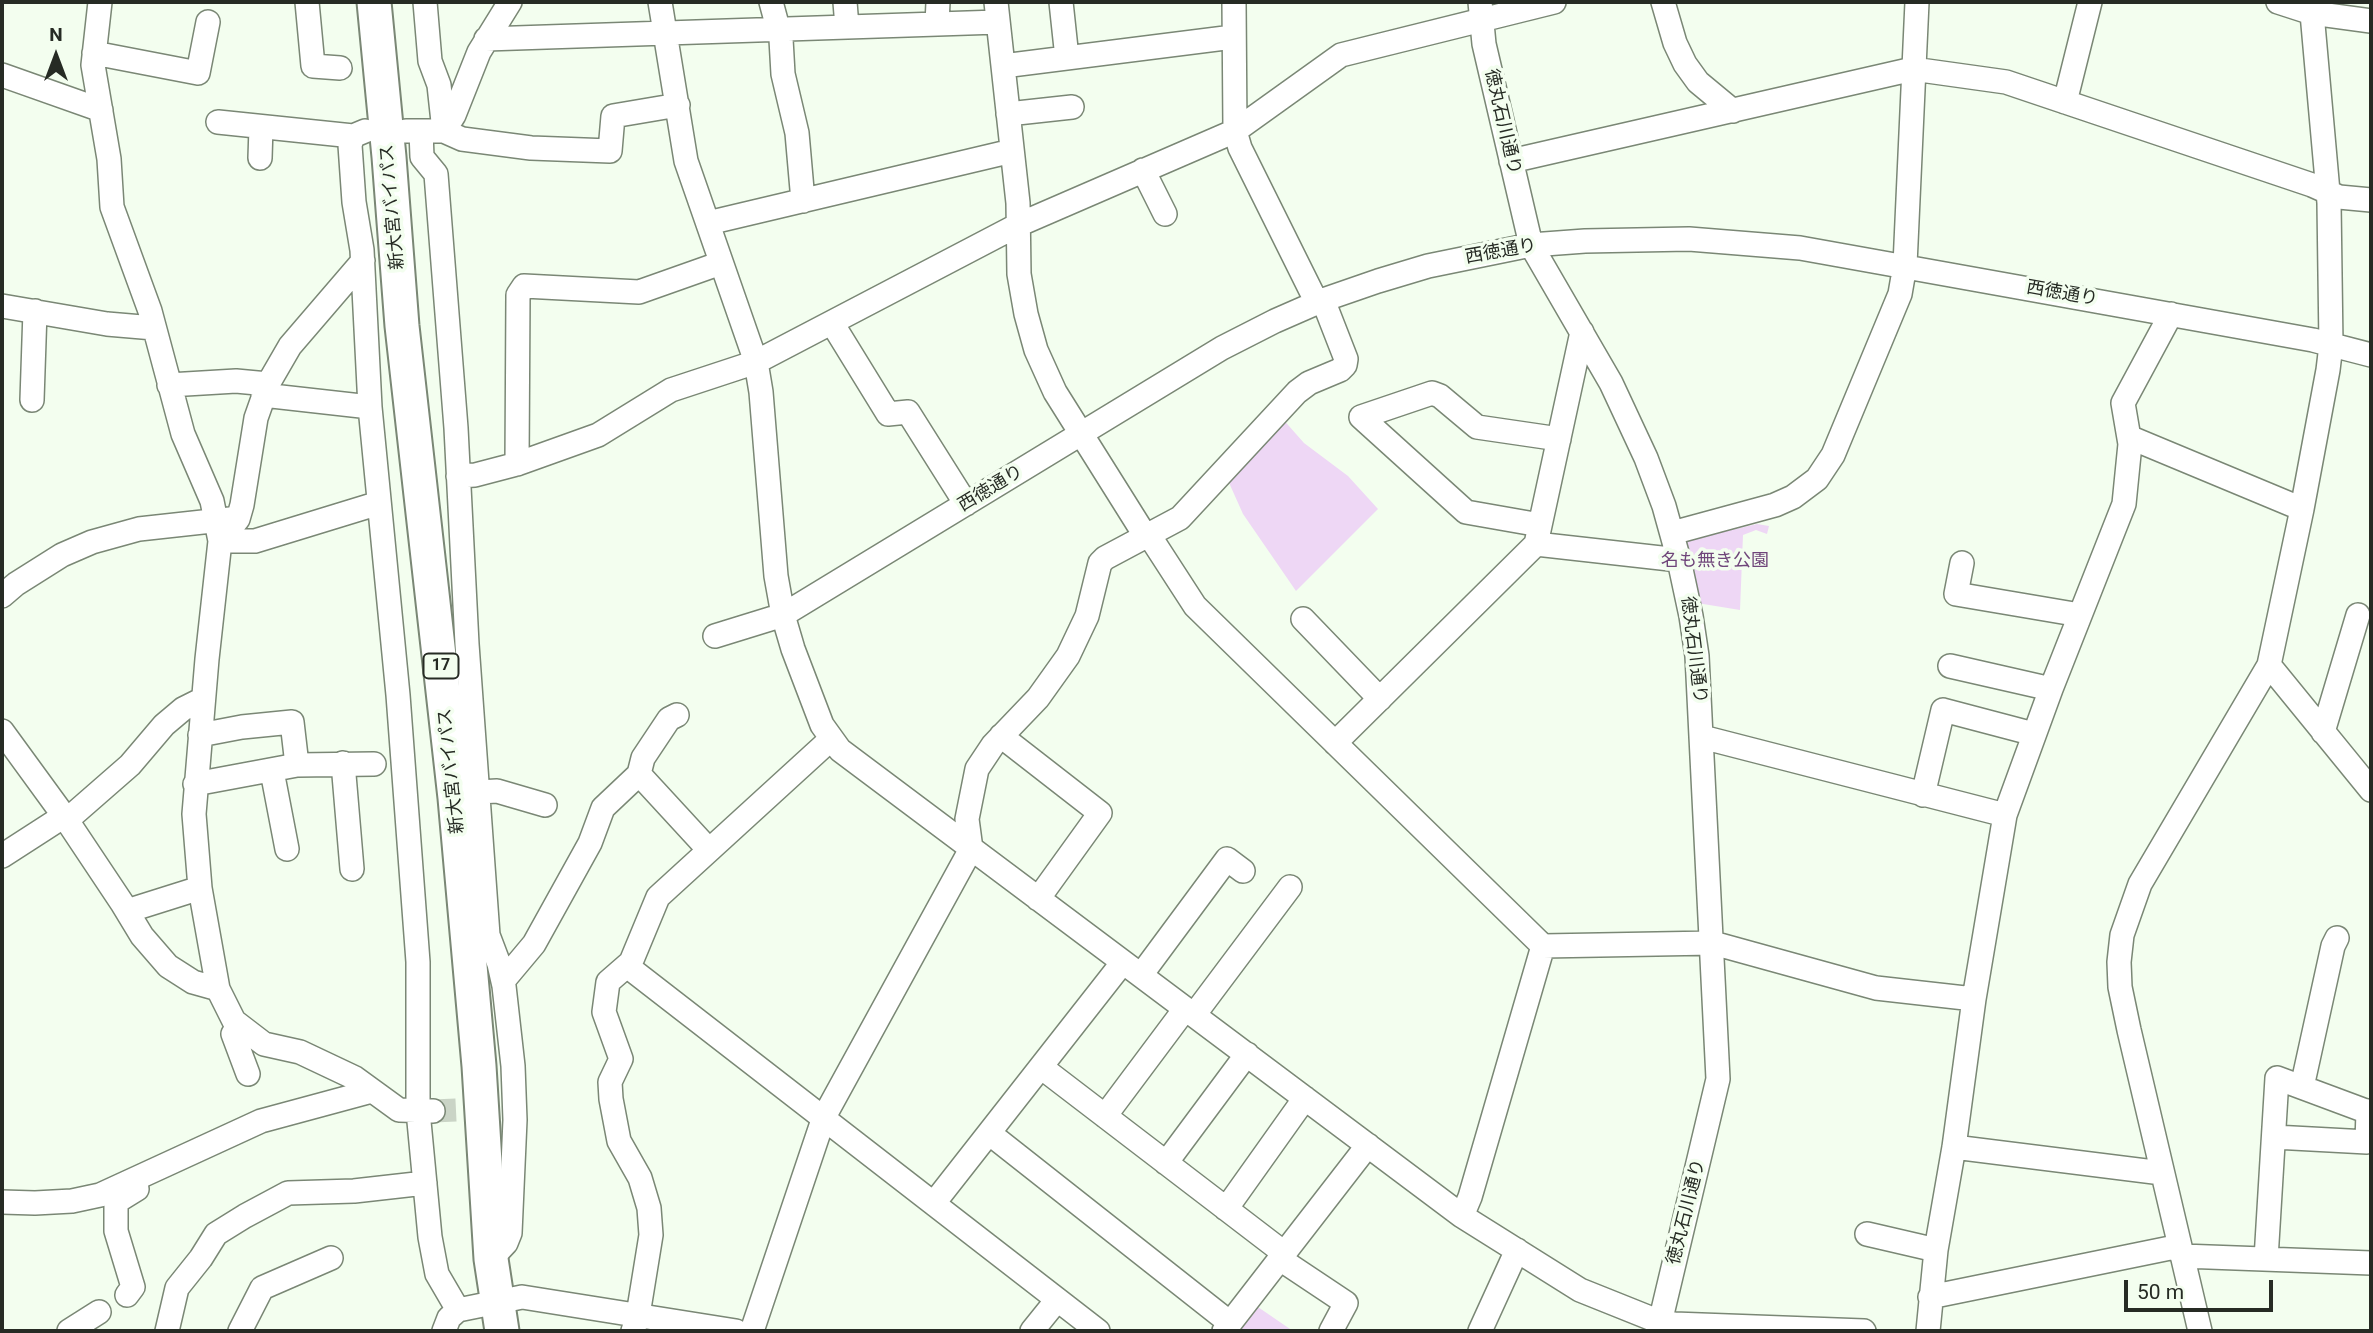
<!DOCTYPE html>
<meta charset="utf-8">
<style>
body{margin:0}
#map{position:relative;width:2373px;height:1333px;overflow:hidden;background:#f3feef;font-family:Roboto,sans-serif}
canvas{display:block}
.frame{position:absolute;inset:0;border:4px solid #262b24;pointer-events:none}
.north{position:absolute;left:21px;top:21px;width:70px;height:70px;-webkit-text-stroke:5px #f3feef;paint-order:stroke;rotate:0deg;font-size:19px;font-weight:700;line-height:28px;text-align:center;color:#262b24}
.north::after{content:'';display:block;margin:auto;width:24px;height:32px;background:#262b24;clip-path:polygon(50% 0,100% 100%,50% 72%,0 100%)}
.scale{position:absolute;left:2124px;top:1280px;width:149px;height:32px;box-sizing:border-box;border:4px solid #262b24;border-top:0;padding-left:9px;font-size:21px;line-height:24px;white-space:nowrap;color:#262b24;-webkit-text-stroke:5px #f3feef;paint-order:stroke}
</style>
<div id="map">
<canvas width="2373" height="1333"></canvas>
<div class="frame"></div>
<div class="north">N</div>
<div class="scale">50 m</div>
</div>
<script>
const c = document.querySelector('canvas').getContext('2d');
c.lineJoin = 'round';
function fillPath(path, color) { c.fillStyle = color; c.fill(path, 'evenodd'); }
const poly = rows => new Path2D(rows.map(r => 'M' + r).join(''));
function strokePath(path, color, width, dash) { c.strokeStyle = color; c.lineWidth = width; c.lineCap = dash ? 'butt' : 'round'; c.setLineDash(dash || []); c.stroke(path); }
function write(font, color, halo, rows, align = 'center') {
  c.font = font + ' Roboto,"Noto Sans JP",sans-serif'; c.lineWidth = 7; c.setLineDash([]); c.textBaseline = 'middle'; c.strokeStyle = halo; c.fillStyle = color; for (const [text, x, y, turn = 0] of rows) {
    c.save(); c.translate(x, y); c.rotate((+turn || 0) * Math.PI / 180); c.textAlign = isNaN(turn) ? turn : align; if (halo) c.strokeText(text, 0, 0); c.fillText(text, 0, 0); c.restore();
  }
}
fillPath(poly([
 [1281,417,1304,443,1348,476,1378,509,1296,591,1243,514,1226,476],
 [1757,524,1769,526,1767,534,1756,530,1743,535,1740,610,1697,603,1684,541],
 [1255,1305,1293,1331,1236,1331]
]), '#eed7f5');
strokePath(poly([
 [433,1111,495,1108]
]), '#cad4c6', 23, [23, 11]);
const minor = poly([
 [100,2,93,65,109,159,112,207,150,311,183,434,212,501,220,541,207,659,194,814,200,888,218,989,234,1021,264,1044,300,1052,355,1078,399,1110,433,1111],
 [307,2,313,66,340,68],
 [425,2,430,61,439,85,444,131],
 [660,2,686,161,756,362,761,392,776,576,783,615,793,649,822,725,840,750,1462,1216,1580,1290,1660,1322,1674,1324,1864,1331],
 [771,2,781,39,783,74,797,133,803,201],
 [845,2,847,27],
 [996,2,1018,203,1019,274,1026,314,1036,350,1055,392,1146,537],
 [1061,2,1067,58],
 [1234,2,1235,131,1240,148,1317,303],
 [1480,2,1484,44,1531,245,1611,383,1646,458,1664,506,1679,560,1691,616,1697,656,1718,1079,1658,1331],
 [1663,2,1675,43,1685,64,1698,82,1733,111],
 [2278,2,2312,13,2371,21],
 [937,24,938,2],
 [486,39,998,22],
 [94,53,198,73,208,22],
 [1003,66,1233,37],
 [2,75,101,110],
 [2065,102,2090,2],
 [1008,114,1072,107],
 [218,122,353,136,365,131],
 [406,131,444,131,462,139,531,148,610,151,613,116,678,105],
 [421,131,422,157,436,174,456,428,467,644,488,935,499,964,504,986,513,1066,515,1120,510,1233,506,1243,491,1259],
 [444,131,454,115,479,52,510,2],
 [353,136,350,145,354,202,362,250,370,407,398,695,418,962,418,1111,430,1237,437,1274,458,1310],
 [260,158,261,127],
 [1511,161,1913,69,2006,82,2312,185,2339,197,2371,200],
 [1143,170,1165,214],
 [708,223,1012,151],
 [2,306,107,324,154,328],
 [832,323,888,414,908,412,966,504],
 [169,385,236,381,268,384],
 [263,395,370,407],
 [32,400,35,311],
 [2129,437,2302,509],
 [517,464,518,295,524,286,639,292,721,263],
 [458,476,475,475,517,464,598,435,671,390,756,362,1018,225,1235,131,1341,55,1554,2],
 [1540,525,1466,512,1361,417,1432,393,1440,396,1477,427,1559,439],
 [1672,533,1775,505,1793,497,1817,479,1833,455,1900,294,1905,265,1917,2],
 [1149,535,1195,606,1543,946,1713,943,1876,988,1974,999],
 [220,541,238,519,242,505,256,418,268,384,290,346,363,261],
 [220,541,255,541,379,503],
 [1536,544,1679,560],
 [1962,563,1956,594,2080,615],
 [2,596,16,584,62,555,92,542,139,529,230,519],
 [1303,619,1380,699],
 [715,636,783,615,1222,348,1275,321,1323,300,1378,281,1428,266,1531,245,1585,241,1689,239,1800,248,2313,340,2371,355],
 [2269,665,2371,790],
 [1950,666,2051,689],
 [2,731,64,816,122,903,142,936,168,966,193,982,218,989],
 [2323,732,2358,615],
 [200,735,242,727,292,722,297,765],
 [1001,736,1100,813,1038,899],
 [1702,737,2005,815],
 [1335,743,1536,544,1582,332],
 [343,763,352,869],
 [272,771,287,849],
 [639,774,643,758,669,719,677,715],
 [195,784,297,765,374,764],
 [479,792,497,791,545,805],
 [1923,795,1943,710,2034,734],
 [67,820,130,765,164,725,183,709,203,699],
 [2,856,64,816],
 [127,911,200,888],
 [627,966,1098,1331],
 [1141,975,1227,859,1243,871],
 [503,981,534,944,590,843,603,808,639,774,709,850],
 [1194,1015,1290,887],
 [233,1034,248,1074],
 [1041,1067,1284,1253],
 [2302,1087,2333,946,2337,938],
 [1105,1116,1185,1009],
 [989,1133,1230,1323],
 [2274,1137,2367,1142,2368,1111],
 [1954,1147,2162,1173],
 [1166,1163,1247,1054],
 [2,1202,35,1203,72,1201,100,1195,261,1121,372,1091],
 [934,1203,1123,962],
 [1226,1209,1305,1098],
 [1462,1216,1470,1197,1543,946],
 [1867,1234,1936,1250],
 [2182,1256,2371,1263],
 [1280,1259,1346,1303,1331,1331],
 [2266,1259,2277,1078,2371,1113],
 [127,1295,133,1287,116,1231,116,1202,137,1189],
 [1930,1297,2180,1246],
 [69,1331,99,1312],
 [167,1331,177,1288,201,1258,216,1234,245,1216,288,1193,354,1191,425,1183],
 [240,1331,262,1288,331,1258],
 [444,1331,449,1318,458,1310,522,1297,736,1331],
 [633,1331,638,1315,651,1235,649,1208,640,1178,619,1141,611,1099,610,1082,621,1059,604,1012,608,982,631,962,658,897,831,739],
 [752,1331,824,1117,971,849,967,819,977,769,993,745,1038,698,1068,656,1087,616,1100,563,1105,558,1180,518,1297,392,1309,383,1340,370,1345,365,1346,359,1323,300],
 [1032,1331,1057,1300],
 [1224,1331,1368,1145],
 [1480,1331,1517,1250],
 [1928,1331,1936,1250,1954,1147,1974,999,2005,815,2051,689,2124,504,2130,444,2123,403,2171,314],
 [2200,1331,2129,1030,2120,987,2119,962,2122,935,2140,884,2269,665,2302,509,2328,370,2331,345,2329,203,2311,2]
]);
const highway = poly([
 [374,2,389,157,402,326,455,798,479,1066,491,1259,502,1331]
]);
strokePath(minor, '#7a8775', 26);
strokePath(highway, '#7a8775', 37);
strokePath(minor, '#fff', 23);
strokePath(highway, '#fff', 33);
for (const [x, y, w] of [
 [441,666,35]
]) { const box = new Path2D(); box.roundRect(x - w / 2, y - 12.5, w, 25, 5); c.fillStyle = '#f3feef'; c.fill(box); strokePath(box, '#262b24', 2); }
write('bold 16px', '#262b24', null, [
 ["17",441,666]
]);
write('18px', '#262b24', '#f3feef', [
 ["徳丸石川通り",1502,122,77],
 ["新大宮バイパス",393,207,-95],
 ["西徳通り",1501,252,-10],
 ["西徳通り",2062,294,10],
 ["西徳通り",991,489,-31],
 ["徳丸石川通り",1693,650,83],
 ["新大宮バイパス",452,771,-96],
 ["徳丸石川通り",1687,1212,-76]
]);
write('18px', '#6f457a', '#f3feef', [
 ["名も無き公園",1715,561]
]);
</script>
